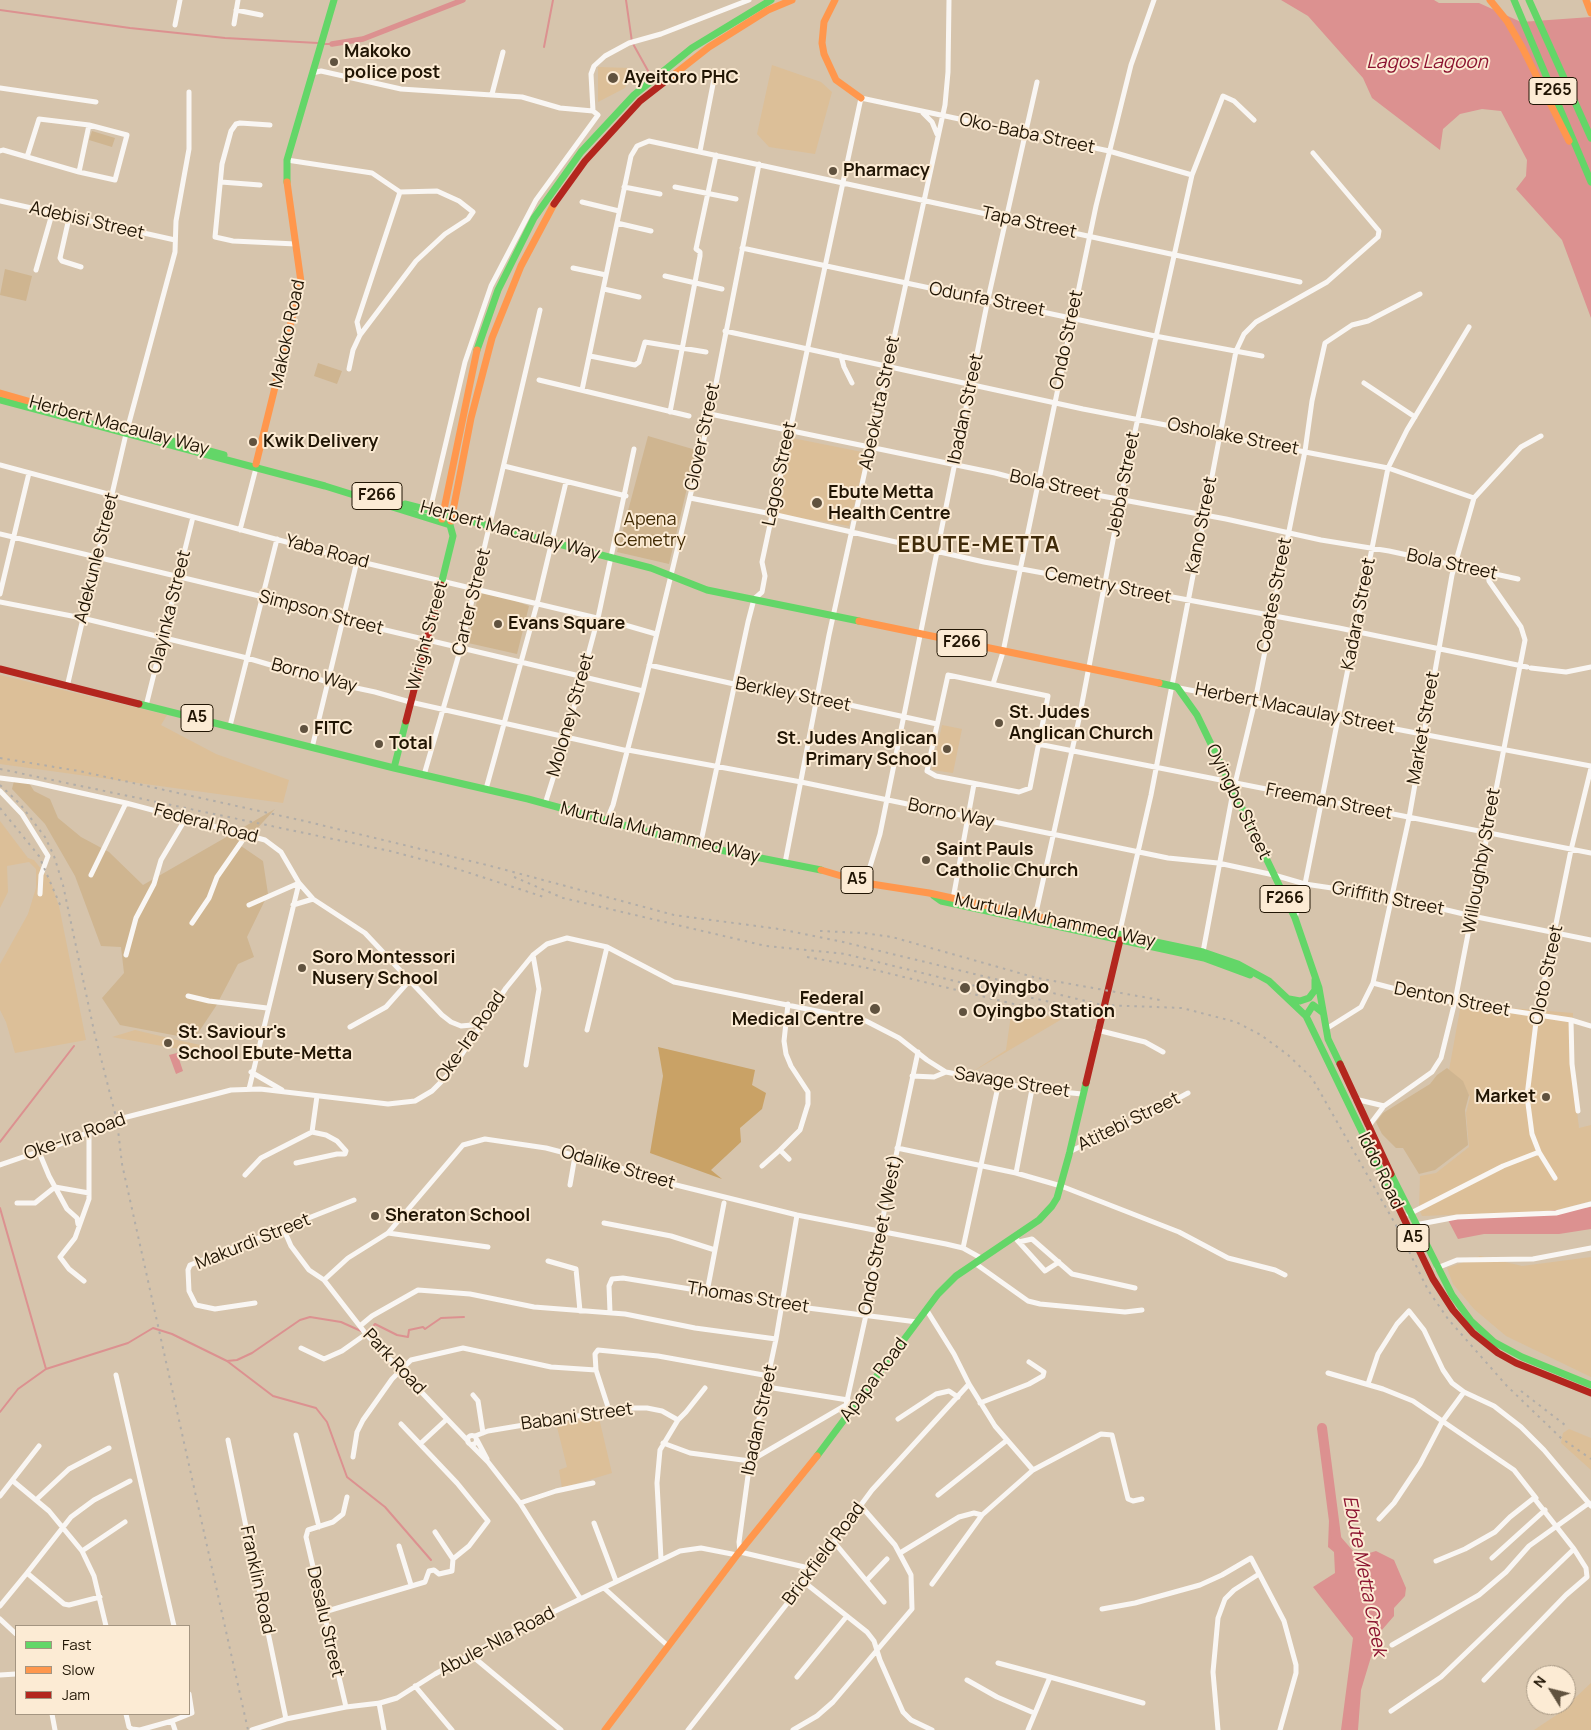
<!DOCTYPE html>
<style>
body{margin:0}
#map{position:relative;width:1591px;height:1730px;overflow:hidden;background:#d6c4ac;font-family:Manrope,sans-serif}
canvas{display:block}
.legend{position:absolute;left:15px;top:1625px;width:175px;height:90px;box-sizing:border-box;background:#fcebd4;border:1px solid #a49581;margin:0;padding:6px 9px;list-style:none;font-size:15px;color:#211504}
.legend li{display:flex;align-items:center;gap:10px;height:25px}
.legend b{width:25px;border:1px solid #a49581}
.north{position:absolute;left:1526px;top:1665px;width:50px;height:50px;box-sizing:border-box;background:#fcebd4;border:1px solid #a49581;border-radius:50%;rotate:306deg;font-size:14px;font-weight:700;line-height:20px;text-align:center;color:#211504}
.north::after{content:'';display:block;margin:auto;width:18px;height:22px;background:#60523f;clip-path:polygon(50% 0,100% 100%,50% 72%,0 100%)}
</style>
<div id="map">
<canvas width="1591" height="1730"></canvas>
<ul class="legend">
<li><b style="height:6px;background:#63d668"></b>Fast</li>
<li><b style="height:6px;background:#ff974d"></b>Slow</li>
<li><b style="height:6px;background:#b3261e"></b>Jam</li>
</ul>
<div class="north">N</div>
</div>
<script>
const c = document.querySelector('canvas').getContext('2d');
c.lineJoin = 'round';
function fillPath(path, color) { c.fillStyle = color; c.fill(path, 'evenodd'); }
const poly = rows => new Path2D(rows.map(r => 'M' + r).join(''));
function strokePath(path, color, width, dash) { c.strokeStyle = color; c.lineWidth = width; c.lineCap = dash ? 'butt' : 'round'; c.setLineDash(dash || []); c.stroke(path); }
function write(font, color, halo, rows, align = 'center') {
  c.font = font + ' Manrope,sans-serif'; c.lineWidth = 4; c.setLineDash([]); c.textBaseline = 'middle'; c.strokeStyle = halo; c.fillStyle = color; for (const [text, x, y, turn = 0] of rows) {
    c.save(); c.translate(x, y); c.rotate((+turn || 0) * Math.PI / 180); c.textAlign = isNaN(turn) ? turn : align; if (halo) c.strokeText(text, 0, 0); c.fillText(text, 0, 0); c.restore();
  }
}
fillPath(poly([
 [772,65,821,82,832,92,815,154,769,147,757,134],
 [598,67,631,68,625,88,598,102],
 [792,438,867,453,849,526,778,514,782,478],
 [0,675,167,715,161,725,216,754,289,780,283,803,0,764],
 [942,725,962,729,953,773,932,770],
 [0,821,28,858,34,860,50,880,59,906,86,1040,15,1053,6,1022,0,1010,0,964,28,914,36,888,36,869,29,862,7,866,8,892,0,908],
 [1461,1004,1573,1013,1572,1069,1579,1128,1591,1125,1591,1201,1553,1211,1422,1216,1419,1209,1420,1176,1436,1173,1469,1147,1466,1113,1470,1097,1464,1084,1449,1070],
 [1012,1008,1062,1019,969,1074,1006,1050],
 [135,1030,177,1040,205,1046,190,1051,112,1037],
 [1480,1256,1522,1266,1591,1257,1591,1377,1506,1336,1474,1309,1453,1284,1447,1268],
 [599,1418,612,1473,562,1488,559,1470,567,1467,556,1423],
 [1569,1429,1591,1438,1591,1470,1561,1443,1563,1433],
 [1591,1683,1591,1730,1534,1730,1558,1714]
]), '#dcbf98');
fillPath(poly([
 [92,131,115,138,112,147,89,140],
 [5,269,32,276,26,301,0,295],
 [318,363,342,371,337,384,314,376],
 [648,436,696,450,669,564,617,552],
 [479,591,505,597,529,606,517,654,468,643],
 [26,778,34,791,50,799,58,818,81,837,109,852,143,885,275,809,241,846,263,861,268,894,247,937,254,957,238,964,216,1006,194,1039,120,1025,102,998,124,973,121,947,101,946,75,876,45,824,12,789,14,781],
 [1447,1068,1463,1081,1469,1095,1465,1110,1468,1145,1435,1170,1419,1174,1403,1148,1396,1148,1382,1134,1376,1122,1383,1113,1430,1084,1437,1075]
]), '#cfb590');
fillPath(poly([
 [658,1047,755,1070,752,1085,766,1093,762,1109,740,1128,741,1142,711,1170,722,1179,650,1153,663,1076]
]), '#c9a266');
fillPath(poly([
 [1281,0,1434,0,1439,3,1479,3,1521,22,1591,17,1591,318,1562,240,1516,189,1526,176,1527,160,1501,111,1482,109,1460,114,1443,129,1440,150,1372,98,1363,78,1308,16],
 [177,1053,183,1071,176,1074,169,1055],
 [1591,1207,1591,1229,1559,1234,1484,1234,1458,1239,1448,1220],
 [1329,1520,1333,1528,1354,1552,1363,1555,1376,1551,1394,1560,1406,1588,1405,1596,1394,1608,1394,1616,1381,1631,1378,1645,1371,1657,1361,1690,1358,1730,1341,1730,1353,1638,1313,1587,1335,1573,1334,1552,1328,1547]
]), '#dc9190');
strokePath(poly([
 [626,0,632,42,652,78],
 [0,10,130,28,225,38,318,43],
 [323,44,332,44],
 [544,47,553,0],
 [0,1142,74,1046],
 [0,1208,46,1369],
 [366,1331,370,1330,375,1324,397,1335,408,1337,409,1330,423,1327,425,1329,441,1318,464,1317],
 [227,1361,237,1360,252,1353,300,1320,310,1317,341,1322,361,1331],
 [0,1412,18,1389,46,1369,128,1343,153,1328,172,1334,227,1361,273,1396,316,1408,327,1422,347,1477,385,1507,431,1560]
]), '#dc9190', 2);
strokePath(poly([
 [332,44,363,39,463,0]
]), '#dc9190', 5.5);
strokePath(poly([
 [1322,1428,1337,1544]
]), '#dc9190', 10);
strokePath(poly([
 [236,10,261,15],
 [234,24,238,0],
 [175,25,180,0],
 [312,73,321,71,401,89,522,97,560,108,593,111,598,115,536,200,491,286,465,362,430,510],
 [0,88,96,102],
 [492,94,503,52],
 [593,111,591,74,594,66,605,56,629,43,661,34,749,0],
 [923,113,932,122,937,134],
 [270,125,240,123,236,124,231,131,222,164,215,237,233,241,296,244],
 [0,151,3,150,79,172,115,180,127,135,89,125,39,119,27,157],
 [700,151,714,79],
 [287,160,372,173,400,192,437,191,459,201,473,212,468,219,445,234,416,261,360,335,353,350,349,369],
 [79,172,89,125],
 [221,182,260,185],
 [624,187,660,194],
 [675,187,736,199],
 [0,201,175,240],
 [582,202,619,211],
 [69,218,60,258,62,261,81,267],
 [617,223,651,231],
 [742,248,1155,336,1262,356],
 [573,268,606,275],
 [36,270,52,214],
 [665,276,722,289],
 [604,289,639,297],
 [725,331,1083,409,1388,468,1474,498],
 [360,335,357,322,400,192],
 [590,356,635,365,639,362,645,342,706,352],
 [841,356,844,367,852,383],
 [539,380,689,416],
 [1364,383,1415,417],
 [582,390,631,156,637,146,649,141,1300,282],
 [670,412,700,256,700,252,696,249,716,155],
 [710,414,995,473,1037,484,1226,519,1321,540,1389,551,1518,579],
 [0,465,357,561,618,623,656,634],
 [504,466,626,496],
 [690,498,772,514,984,562,1339,628,1527,667],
 [240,530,256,468],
 [0,534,301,606,343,620,643,691],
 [0,594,29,473],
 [0,602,82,618,247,658,328,682,375,692,410,702,628,751],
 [649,665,734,684,758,685,937,724],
 [1531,668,1566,672,1591,667],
 [948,675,1048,696,1030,788,1019,792,936,776,927,771,948,675],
 [993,684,1003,652,1096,206,1131,65,1154,0],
 [67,687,126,434,175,252,176,221,189,149,189,92],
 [1179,688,1591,766],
 [146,706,193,517],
 [230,726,277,539],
 [1038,744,1591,853],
 [312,748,357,561],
 [628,750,801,782,1168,858,1218,863,1274,875,1305,884,1392,897,1472,916,1591,940],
 [424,775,461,647,540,310],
 [0,778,32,782,126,803,265,840,281,852,299,883,313,899,365,933,442,1015,451,1022,461,1026,472,1025,486,1018],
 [486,789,537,604,566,482],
 [0,791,22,814,48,856,41,875,40,894],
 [545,804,566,737,598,618,634,449],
 [606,822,613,805,643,691,710,414,759,164],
 [700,846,748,622,754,599,762,592,765,576,762,562,861,98,1109,151,1192,175],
 [785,863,829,635,945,105,948,72,949,0],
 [91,875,126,803],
 [865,883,880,834,988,299,1037,82],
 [953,899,974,784],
 [249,905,299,883],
 [293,905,313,899],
 [1035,917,1079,719,1126,472,1192,175,1223,96,1234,101,1254,120],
 [1295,918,1305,884,1388,468,1407,430,1469,327],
 [192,923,209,898,217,877,247,834],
 [1119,935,1151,795,1236,351,1244,334,1256,322,1327,282,1378,237,1379,231,1313,153],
 [1203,952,1233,792,1255,701,1305,451,1312,401,1325,343,1352,325,1368,321,1420,294],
 [126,955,136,918,154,884,161,860,186,818],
 [1373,983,1434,999,1571,1020,1591,1026],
 [188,996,209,1001,267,1008],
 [788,1004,784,1041,786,1054,791,1066,808,1092,808,1104,800,1130,780,1150,789,1159],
 [1571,1020,1572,1064,1578,1111],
 [350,1027,386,1007,410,980],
 [1326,1029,1361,1007,1373,983,1409,818,1452,575,1474,498,1521,447,1541,436],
 [587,1030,607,947],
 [1097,1030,1145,1042,1163,1052],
 [526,1065,539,989,533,955],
 [251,1072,282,1090],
 [912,1076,934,1077,946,1072],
 [249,1089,299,883],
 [1355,1099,1384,1106],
 [1368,1127,1384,1106,1432,1072,1441,1058,1455,1001,1525,640,1521,627,1489,581,1488,573],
 [312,1132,317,1096],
 [897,1148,1016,1173,1061,1186,1179,1232,1228,1258,1275,1270,1285,1275],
 [39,1152,49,1176,67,1209,77,1218,78,1224],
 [1069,1152,1153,1112,1188,1093],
 [0,1165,58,1145,123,1118,231,1090,260,1089,388,1104,415,1101,432,1091,448,1075,506,988,533,955,547,944,567,938,607,947,674,982,866,1021,899,1038,927,1060,946,1072,1032,1089,1082,1094],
 [762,1166,780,1150],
 [1016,1173,1032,1089],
 [245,1175,261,1158,312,1132,326,1135,337,1141,346,1151,345,1154,337,1154,296,1163],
 [1555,1178,1539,1152,1532,1134,1527,1096,1536,1022,1571,850,1591,768],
 [570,1185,575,1156],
 [17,1203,35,1203,55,1187,89,1193],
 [1409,1214,1503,1166,1539,1152],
 [797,1215,776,1339,750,1461,739,1542,740,1552,813,1569],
 [604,1223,671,1236,715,1250],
 [1415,1225,1457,1217,1556,1213,1591,1204],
 [284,1230,291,1246,309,1270,324,1280,366,1334,468,1441],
 [388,1233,488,1247],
 [1017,1240,1045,1271,1059,1262],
 [1019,1242,1032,1239,1072,1274,1135,1288],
 [963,1248,999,1082],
 [548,1261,576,1269,580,1311],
 [976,1264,1028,1301,1040,1304,1125,1312,1142,1310],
 [1437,1268,1457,1260,1533,1259,1591,1248],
 [324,1280,348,1258,388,1233,463,1145,485,1139,546,1148,615,1166,656,1180,797,1215,946,1244,963,1248,981,1258],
 [84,1281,69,1269,60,1257,75,1238,89,1199,89,1132],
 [707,1292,724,1203],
 [255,1303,215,1309,196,1305,189,1291,188,1270,190,1265,354,1200],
 [926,1309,954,1354,969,1384,995,1426,1033,1470],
 [610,1312,609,1286,612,1279,623,1278,800,1307,917,1322],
 [360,1326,372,1316,418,1290,470,1294,534,1307,625,1314,695,1328,776,1339],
 [301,1348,324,1359,342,1351,366,1334],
 [1328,1373,1383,1389,1413,1401,1514,1470,1536,1498],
 [116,1375,174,1626],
 [1368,1384,1378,1354,1397,1324,1409,1311,1424,1330,1443,1370,1452,1383,1464,1392,1494,1406,1521,1427,1544,1450,1591,1506],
 [767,1387,848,1400],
 [473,1395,478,1401,483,1433],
 [980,1403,1029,1384,1043,1376,1044,1372,1029,1362],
 [609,1410,596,1370,595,1354,598,1350,658,1356,769,1376],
 [846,1417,846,1405,866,1315,880,1231,918,1052],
 [898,1419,936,1394,949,1391,958,1397],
 [296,1435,319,1527],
 '467.5 1440a4.5 4.5 0 1 1 9 0a4.5 4.5 0 1 1-9 0Z',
 [475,1436,488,1431,625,1408,647,1408,662,1411,678,1420],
 [228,1440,286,1719],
 [477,1440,487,1459],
 [663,1443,690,1453,750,1461,846,1405],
 [420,1444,447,1419],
 [470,1444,488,1462,520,1503,580,1598],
 [353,1457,357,1432,363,1420,392,1379,411,1360,463,1348,551,1367,596,1370],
 [13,1481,49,1511,82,1551,94,1576,106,1626],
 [938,1495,1006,1441],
 [0,1496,39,1446],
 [37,1499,69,1469,109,1448],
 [520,1503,556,1491,593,1483],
 [1379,1519,1394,1503,1420,1464,1442,1422,1464,1392],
 [594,1523,616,1581],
 [435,1532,453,1559],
 [834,1542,884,1602],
 [399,1546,411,1585],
 [82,1551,125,1522],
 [900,1553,959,1517,974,1513,982,1515],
 [1492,1558,1545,1510],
 [661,1559,657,1483,660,1450,678,1420,686,1412,705,1388],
 [867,1580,887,1559],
 [804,1582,867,1632,874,1641,880,1660,903,1712,911,1720,932,1730],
 [932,1584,982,1515,1033,1470,1101,1434,1112,1435,1128,1499,1133,1501,1142,1499],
 [604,1588,668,1646],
 [100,1597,69,1605,64,1604,27,1573,71,1517,94,1500,130,1481],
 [0,1606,27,1573],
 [1102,1609,1135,1603,1200,1585,1222,1575,1251,1558,1284,1621,1296,1665,1296,1673,1280,1730],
 [324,1612,425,1582,429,1571,434,1570,439,1574,452,1571,453,1559,469,1546,488,1521,457,1483,401,1424],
 [0,1619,16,1634],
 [1392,1645,1479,1595,1506,1572,1529,1546,1589,1503],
 [471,1655,561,1730],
 [998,1663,1050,1677],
 [0,1675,16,1674],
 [797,1677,847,1616],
 [967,1680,997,1697,1034,1713],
 [1484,1680,1566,1595,1587,1577,1586,1568,1574,1549],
 [415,1686,452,1730],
 [379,1703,384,1730],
 [346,1707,306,1537,308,1530,333,1522,343,1514,347,1497],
 [1391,1711,1441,1677,1574,1549,1534,1498,1510,1517,1495,1532,1465,1549,1436,1561],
 [52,1714,55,1730],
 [126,1714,129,1727,132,1729,140,1730,172,1721,175,1730],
 [172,1721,192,1713,189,1694],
 [252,1730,286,1719,346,1707,380,1703,397,1698,435,1674,516,1630,680,1551,701,1548,737,1555],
 [688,1730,804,1582,872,1490,969,1384],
 [793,1730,817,1716,833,1702,912,1609,911,1575,895,1545,861,1506],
 [1028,1730,1050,1677,1143,1703],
 [1218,1730,1213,1672,1218,1618,1225,1599,1234,1590,1259,1574]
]), '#f9f6f3', 5);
strokePath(poly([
 [1514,0,1591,182],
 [1529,0,1591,138],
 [287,182,287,160,334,0],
 [477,350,498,290,534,218,581,152,634,95,692,48,771,0],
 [0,400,325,486,450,525,453,536,441,585],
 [161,438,224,455],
 [405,504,651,568,707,590,859,621],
 [1159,683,1177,687,1197,715,1295,918,1319,988,1328,1039,1340,1064],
 [139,704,394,768],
 [406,721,394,768,528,799,700,846,821,870],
 [934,896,941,901,1204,958,1250,975],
 [1099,930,1203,952,1238,964,1269,981,1306,1016,1395,1200],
 [1289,999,1300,1001,1309,998,1315,990,1315,980],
 [1306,1016,1313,1005,1322,1012],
 [1391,1174,1452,1295,1471,1321,1494,1342,1522,1357,1591,1385],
 [817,1456,938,1294,956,1276,1039,1220,1052,1206,1057,1198,1069,1155,1086,1083]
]), '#63d668', 7);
strokePath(poly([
 [835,0,824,22,822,43,824,54,836,80,861,98],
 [1490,0,1507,21,1522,47,1569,141],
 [1586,0,1591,13],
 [667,80,709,47,768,10,792,0],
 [0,393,28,401],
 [256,464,301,282,287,182],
 [442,519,477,350],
 [451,521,471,418,492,338,521,266,554,204],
 [859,621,1159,683],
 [821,870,865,883,929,893,1099,930],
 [605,1730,737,1555,817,1456]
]), '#ff974d', 7);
strokePath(poly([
 [554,204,585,161,640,101,667,80],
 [0,669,139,704],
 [406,721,441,585],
 [1340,1064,1391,1174],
 [1086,1083,1120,940],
 [1395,1200,1433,1279,1453,1310,1473,1333,1498,1353,1516,1363,1591,1393]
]), '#b3261e', 7);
strokePath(poly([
 [0,758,79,771,300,820,487,865,674,915,779,929,843,942,1102,1005,1182,1008,1236,1022,1261,1035,1288,1055,1312,1078,1397,1227,1428,1290,1448,1319,1507,1386,1561,1438,1591,1459],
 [0,769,390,851,451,867,544,897],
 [0,785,20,804,45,837,54,856,63,885,94,1031,117,1121,122,1164,248,1730],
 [0,808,39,856,61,907],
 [514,877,563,898,766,946,845,954,967,984,1088,1010,1102,1006],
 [820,931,863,933,892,937,1037,978,1160,1000],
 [807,957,863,967,1034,1009,1061,1008],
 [1521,1391,1565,1425]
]), '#b1ada8', 2, [2.5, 5]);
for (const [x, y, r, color] of [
 [334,62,5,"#60523f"],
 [613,78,6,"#60523f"],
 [833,171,5,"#60523f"],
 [253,442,5,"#60523f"],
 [817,503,6,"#60523f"],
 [498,624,5,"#60523f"],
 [999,723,5,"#60523f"],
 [304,729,5,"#60523f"],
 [379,744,5,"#60523f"],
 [947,749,5,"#60523f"],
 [926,860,5,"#60523f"],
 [302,968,5,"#60523f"],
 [965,988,6,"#60523f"],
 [875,1009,6,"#60523f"],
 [963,1012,5,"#60523f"],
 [168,1043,5,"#60523f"],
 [1546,1097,5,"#60523f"],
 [375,1216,5,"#60523f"]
]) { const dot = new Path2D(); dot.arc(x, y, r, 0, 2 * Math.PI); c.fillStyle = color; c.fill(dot); strokePath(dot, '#fcebd4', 2); }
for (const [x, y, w] of [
 [1553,91,48],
 [377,496,50],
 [962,643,50],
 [197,718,32],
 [857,880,32],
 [1285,899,50],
 [1413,1238,32]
]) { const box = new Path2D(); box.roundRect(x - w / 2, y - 13.5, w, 27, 4); c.fillStyle = '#fcebd4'; c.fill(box); strokePath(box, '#211504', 1); }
write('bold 16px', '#211504', null, [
 ["F265",1553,91],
 ["F266",377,496],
 ["F266",962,643],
 ["A5",197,718],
 ["A5",857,880],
 ["F266",1285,899],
 ["A5",1413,1238]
]);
write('bold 18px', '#211504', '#fcebd4', [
 ["Makoko",344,52],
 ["police post",344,73],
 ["Ayeitoro PHC",624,78],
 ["Pharmacy",843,171],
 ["Kwik Delivery",263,442],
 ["Ebute Metta",828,493],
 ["Health Centre",828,514],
 ["Evans Square",508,624],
 ["St. Judes",1009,713],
 ["Anglican Church",1009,734],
 ["FITC",314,729],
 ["St. Judes Anglican",937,739,"right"],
 ["Primary School",937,760,"right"],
 ["Total",389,744],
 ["Saint Pauls",936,850],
 ["Catholic Church",936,871],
 ["Soro Montessori",312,958],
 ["Nusery School",312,979],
 ["Oyingbo",976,988],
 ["Federal",864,999,"right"],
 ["Medical Centre",864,1020,"right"],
 ["Oyingbo Station",973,1012],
 ["St. Saviour's",178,1033],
 ["School Ebute-Metta",178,1054],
 ["Market",1536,1097,"right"],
 ["Sheraton School",385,1216]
], 'left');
write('18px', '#211504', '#fcebd4', [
 ["Oko-Baba Street",1027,134,12],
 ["Adebisi Street",87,221,13],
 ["Tapa Street",1029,223,12],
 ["Odunfa Street",987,300,11],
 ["Makoko Road",288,334,-78],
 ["Ondo Street",1067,340,-78],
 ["Abeokuta Street",880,403,-78],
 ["Ibadan Street",966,409,-78],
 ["Herbert Macaulay Way",119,426,15],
 ["Glover Street",703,437,-78],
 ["Osholake Street",1233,437,11],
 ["Lagos Street",780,474,-78],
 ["Jebba Street",1124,484,-79],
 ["Bola Street",1055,486,12],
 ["Kano Street",1202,525,-79],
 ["Herbert Macaulay Way",510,531,15],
 ["Yaba Road",327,552,15],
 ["Adekunle Street",97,558,-76],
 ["Bola Street",1452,565,12],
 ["Cemetry Street",1108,586,11],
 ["Coates Street",1275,595,-79],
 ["Carter Street",472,602,-76],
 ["Olayinka Street",170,612,-76],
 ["Simpson Street",321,613,15],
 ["Kadara Street",1359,614,-79],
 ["Wright Street",428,636,-75],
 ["Borno Way",314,676,15],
 ["Berkley Street",793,695,11],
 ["Herbert Macaulay Street",1295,709,11],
 ["Moloney Street",571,715,-74],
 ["Market Street",1424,728,-80],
 ["Oyingbo Street",1238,802,64],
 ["Freeman Street",1329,802,11],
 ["Borno Way",951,814,12],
 ["Federal Road",206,824,15],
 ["Murtula Muhammed Way",660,833,14],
 ["Willoughby Street",1482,861,-80],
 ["Griffith Street",1388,899,11],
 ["Murtula Muhammed Way",1055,921,12],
 ["Oloto Street",1547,975,-78],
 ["Denton Street",1452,1000,11],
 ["Oke-Ira Road",471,1037,-55],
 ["Savage Street",1012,1083,9],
 ["Atitebi Street",1129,1122,-26],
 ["Oke-Ira Road",75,1137,-20],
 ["Odalike Street",618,1168,16],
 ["Iddo Road",1380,1171,64],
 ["Ondo Street (West)",881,1235,-79],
 ["Makurdi Street",253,1242,-22],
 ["Thomas Street",748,1298,9],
 ["Park Road",394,1362,47],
 ["Apapa Road",874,1380,-53],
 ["Babani Street",577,1417,-8],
 ["Ibadan Street",760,1420,-78],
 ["Brickfield Road",824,1554,-53],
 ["Franklin Road",257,1580,78],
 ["Desalu Street",325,1622,77],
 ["Abule-Nla Road",497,1642,-28]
]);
write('18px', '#422b04', '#fcebd4', [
 ["Apena",650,520],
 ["Cemetry",650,541]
]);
write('italic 19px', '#8b1330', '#fcebd4', [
 ["Lagos Lagoon",1427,63],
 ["Ebute Metta Creek",1364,1576,79]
]);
c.letterSpacing = '1px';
write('bold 22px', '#402b0a', '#fcebd4', [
 ["EBUTE-METTA",979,546]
]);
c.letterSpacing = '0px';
</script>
